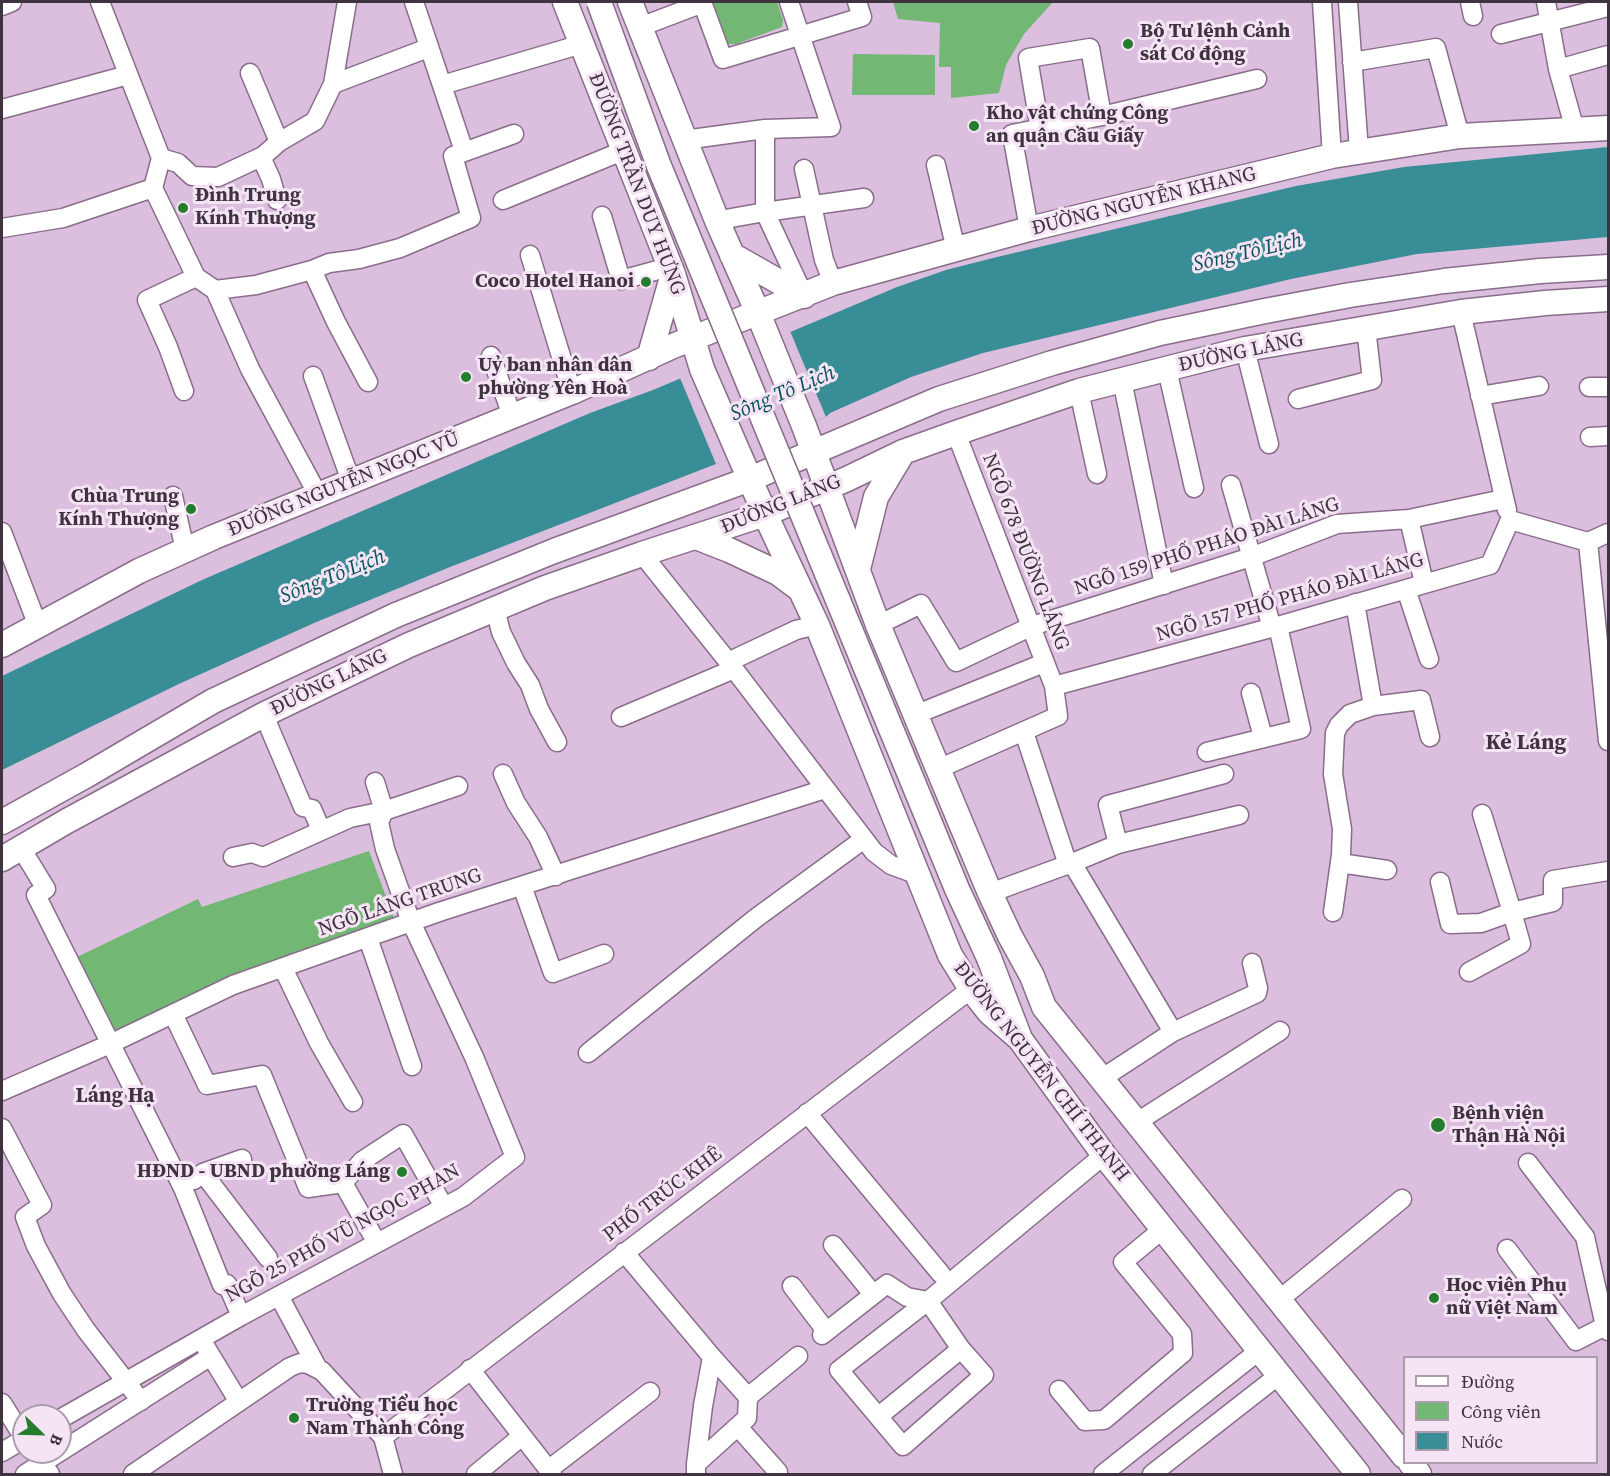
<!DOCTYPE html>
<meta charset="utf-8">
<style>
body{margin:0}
#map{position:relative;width:1610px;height:1476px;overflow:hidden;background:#dcbede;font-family:"Source Serif 4",serif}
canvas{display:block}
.frame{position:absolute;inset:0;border:3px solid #403340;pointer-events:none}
.legend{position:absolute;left:1403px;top:1356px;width:195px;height:108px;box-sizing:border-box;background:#f4e4f4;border:2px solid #ac9dac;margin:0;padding:8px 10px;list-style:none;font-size:18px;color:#403340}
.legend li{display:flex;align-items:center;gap:12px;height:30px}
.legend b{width:30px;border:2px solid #ac9dac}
.north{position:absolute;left:12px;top:1404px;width:60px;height:60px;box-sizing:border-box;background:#f4e4f4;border:2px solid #ac9dac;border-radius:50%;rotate:113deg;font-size:16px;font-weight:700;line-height:24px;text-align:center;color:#403340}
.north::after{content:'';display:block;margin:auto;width:21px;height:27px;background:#237d2d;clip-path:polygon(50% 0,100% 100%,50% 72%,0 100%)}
</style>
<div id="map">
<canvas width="1610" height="1476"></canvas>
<div class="frame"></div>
<ul class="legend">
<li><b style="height:8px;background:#fff"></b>Đường</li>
<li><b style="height:16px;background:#72b774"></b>Công viên</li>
<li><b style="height:16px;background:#388d96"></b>Nước</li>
</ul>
<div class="north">B</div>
</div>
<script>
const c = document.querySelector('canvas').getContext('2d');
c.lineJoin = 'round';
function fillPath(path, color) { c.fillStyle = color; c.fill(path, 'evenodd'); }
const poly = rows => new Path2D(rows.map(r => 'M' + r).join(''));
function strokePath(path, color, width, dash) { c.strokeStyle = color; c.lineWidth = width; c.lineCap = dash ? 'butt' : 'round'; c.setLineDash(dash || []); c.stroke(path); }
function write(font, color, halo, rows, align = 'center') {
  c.font = font + ' "Source Serif 4",serif'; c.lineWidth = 6; c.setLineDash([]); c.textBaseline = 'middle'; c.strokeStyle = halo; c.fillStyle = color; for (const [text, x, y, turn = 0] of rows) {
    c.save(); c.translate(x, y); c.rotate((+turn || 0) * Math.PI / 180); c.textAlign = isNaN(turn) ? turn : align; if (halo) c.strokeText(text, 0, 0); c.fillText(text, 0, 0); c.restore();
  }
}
fillPath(poly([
 [713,2,777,2,783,20,782,27,736,44,727,44],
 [893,2,1053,2,1024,34,1006,65,999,93,951,98,951,67,939,67,940,23,898,19],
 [853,54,935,55,935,95,852,95],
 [369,851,394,918,238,977,115,1033,77,957,198,899,202,907]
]), '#72b774');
fillPath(poly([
 [1608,147,1608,237,1417,254,1291,279,983,353,911,377,830,413,826,417,716,464,450,567,314,623,181,683,2,770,2,676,202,580,590,413,653,390,897,287,946,270,993,258,1296,186,1404,167]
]), '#388d96');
fillPath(poly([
 [790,331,826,417,788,433,788,436,716,464,680,378,718,362,718,359,751,344,753,347]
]), '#dcbede');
const minor = poly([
 [100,2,161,158,153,188,196,277,215,290,250,369,318,495],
 [414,2,464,151],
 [702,2,723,59,862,17,857,2],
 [1322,2,1332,156],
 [1348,2,1359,151],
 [1470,2,1473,16],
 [1546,2,1558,69,1575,130],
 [2,6,12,2],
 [640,27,703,3],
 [1501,34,1608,7],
 [1352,62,1436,48,1460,136],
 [1558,69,1608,55],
 [250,73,279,142],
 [333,84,428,48],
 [442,85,582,44],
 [2,109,128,75],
 [765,129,765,212,804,296],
 [1040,129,1028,58,1090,48,1102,116],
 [684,140,765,129,831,127,789,2],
 [261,157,271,179,277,200],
 [161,158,178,163,192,176,218,177,263,156,279,142,315,121,333,84,347,2],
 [936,165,956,250],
 [804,169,824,260,833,283],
 [503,200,625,150],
 [602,216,621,280,669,267],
 [718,223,731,218,765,212,864,198],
 [2,228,63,218,153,188],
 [1029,229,1012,134,1102,116,1257,79],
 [530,255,572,392],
 [312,270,336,322,368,382],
 [215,290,256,285,312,270,329,263,359,259,400,248,471,218,453,156,514,134],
 [1461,312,1507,510],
 [1245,349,1269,444],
 [491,356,512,416],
 [1167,369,1194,488],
 [313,376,351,481],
 [1122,380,1164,585],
 [1589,387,1608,387],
 [184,391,168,347,147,300,196,277],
 [1079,391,1097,474],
 [1480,396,1539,386],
 [1298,399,1372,380,1366,328],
 [1590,437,1608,436],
 [1231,485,1272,628],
 [173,496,185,550],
 [1409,519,1424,583],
 [1510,520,1588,542],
 [2,532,38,626],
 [1588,542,1608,741],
 [1588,542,1608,533],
 [642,554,734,669,874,852,891,865,918,875],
 [1406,589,1429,659],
 [495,609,501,632,516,663,530,685,539,709,557,742],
 [878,625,921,604,956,662,1032,626,1251,557,1337,524,1409,519,1503,499],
 [728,662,796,630,817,625],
 [1054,686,1278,626,1490,565,1510,520],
 [1251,693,1263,737],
 [1373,706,1421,700,1430,737],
 [265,714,269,727,303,807,312,809,321,830],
 [917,714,1044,663],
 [621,717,734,669],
 [1024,732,1068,865],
 [1207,752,1301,729,1278,626],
 [938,769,1058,716,1054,686,956,433],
 [503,774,516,803,538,837,556,876],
 [1118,844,1108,805,1224,774],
 [21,848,46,889,36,895,183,1188,222,1285,227,1284,241,1316],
 [233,857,252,853,263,857,350,818,384,811,458,786],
 [1072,863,1173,1032],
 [1340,863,1387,870],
 [1440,882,1450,924,1481,923,1512,912,1482,814],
 [522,886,553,973,604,954],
 [990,893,1072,863,1118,844,1239,815],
 [1333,912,1341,855,1342,829,1333,774,1335,733,1339,725,1350,714,1373,706,1355,603],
 [368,938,412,1066],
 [283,968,319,1043,353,1102],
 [1469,972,1521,944,1512,912,1553,902,1553,880,1608,871],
 [173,1014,207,1085,262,1075,308,1188,343,1183,362,1161,403,1134,444,1207],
 [588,1053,756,918,864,839],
 [1101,1079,1173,1032,1257,993,1258,988,1252,963],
 [2,1091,110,1044,233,985,439,912,825,789],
 [807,1113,941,1274],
 [1137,1122,1280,1031],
 [2,1128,42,1205,25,1217,36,1246,62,1294,86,1330,141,1401],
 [1528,1163,1585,1237,1605,1326,1608,1331],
 [203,1173,268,1258],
 [194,1180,203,1173,242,1159],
 [343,1183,377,1243],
 [833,1245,873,1294],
 [1507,1249,1576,1341,1605,1326],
 [624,1252,712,1357,703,1406,696,1464,696,1474],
 [792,1286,826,1331],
 [279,1296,317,1367],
 [1280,1299,1402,1199],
 [822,1335,887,1284,907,1297,928,1301,961,1349,984,1375,903,1446,839,1370,928,1301,1104,1155],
 [211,1356,239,1402],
 [470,1369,552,1474],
 [1059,1390,1085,1421,1104,1420,1183,1353,1182,1334,1123,1262,1163,1229],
 [748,1397,798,1356],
 [2,1403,24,1438],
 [879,1416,961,1349],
 [60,1419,241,1316,463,1197,515,1157,474,1057,411,922,385,849,379,822,384,811,375,782],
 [738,1427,778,1472],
 [383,1437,971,989],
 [2,1452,24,1439],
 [34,1452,50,1474],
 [696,1464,747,1418,748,1397,712,1357],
 [548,1470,650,1392],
 [25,1474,211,1356,201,1339],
 [133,1474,290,1367,300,1363,308,1364,322,1371,383,1437,393,1474],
 [476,1474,522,1436],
 [1103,1474,1260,1350],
 [1152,1474,1279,1375]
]);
const major = poly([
 [565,2,673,274,702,369,765,514,817,625,950,955,971,989,990,1013,1020,1039,1104,1155,1358,1474],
 [630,2,718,223,758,313,804,426,878,625,990,893,1010,936,1032,976,1044,1007,1404,1456],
 [732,255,804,296],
 [649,358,673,274],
 [696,537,729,550,778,573,798,588],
 [858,569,876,497,903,452],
 [2,645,139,571,214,537,572,392,673,346,833,283,1029,229,1332,156,1460,136,1608,128],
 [2,822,87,775,213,701,396,615,554,551,750,479,939,399,1052,363,1160,333,1265,311,1350,295,1444,281,1540,271,1608,267],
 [2,859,67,821,265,714,409,645,545,588,642,554,765,514,847,479,903,452,956,433,1079,391,1245,349,1461,312,1545,303,1608,299],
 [989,958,1019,1036],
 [1410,1462,1419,1474]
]);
strokePath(minor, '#896d8a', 21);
strokePath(major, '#896d8a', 27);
strokePath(minor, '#fff', 18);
strokePath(major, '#fff', 24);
const majorBridge = poly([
 [599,2,659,166,957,889,989,958]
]);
strokePath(majorBridge, '#896d8a', 27, []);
strokePath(majorBridge, '#fff', 24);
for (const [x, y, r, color] of [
 [1128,44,6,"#237d2d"],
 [974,126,6,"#237d2d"],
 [183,208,6,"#237d2d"],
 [646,282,6,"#237d2d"],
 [466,377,6,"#237d2d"],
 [191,509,6,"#237d2d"],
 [1438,1125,8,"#237d2d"],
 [402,1172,6,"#237d2d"],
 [1434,1298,6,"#237d2d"],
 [294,1418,6,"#237d2d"]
]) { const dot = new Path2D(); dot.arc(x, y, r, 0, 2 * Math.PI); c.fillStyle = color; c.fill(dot); strokePath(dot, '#f4e4f4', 2); }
write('bold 20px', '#403340', '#f4e4f4', [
 ["Bộ Tư lệnh Cảnh",1140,32],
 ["sát Cơ động",1140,55],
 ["Kho vật chứng Công",986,114],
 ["an quận Cầu Giấy",986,137],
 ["Đình Trung",195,196],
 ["Kính Thượng",195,219],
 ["Coco Hotel Hanoi",634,282,"right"],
 ["Uỷ ban nhân dân",478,366],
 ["phường Yên Hoà",478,389],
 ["Chùa Trung",179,497,"right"],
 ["Kính Thượng",179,520,"right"],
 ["Bệnh viện",1452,1114],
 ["Thận Hà Nội",1452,1137],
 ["HĐND - UBND phường Láng",390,1172,"right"],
 ["Học viện Phụ",1446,1286],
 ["nữ Việt Nam",1446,1309],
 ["Trường Tiểu học",306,1406],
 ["Nam Thành Công",306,1429]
], 'left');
write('20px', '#403340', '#f4e4f4', [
 ["ĐƯỜNG TRẦN DUY HƯNG",636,184,69],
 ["ĐƯỜNG NGUYỄN KHANG",1144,202,-14],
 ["ĐƯỜNG LÁNG",1241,353,-12],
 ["ĐƯỜNG NGUYỄN NGỌC VŨ",344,485,-22],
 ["ĐƯỜNG LÁNG",781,505,-22],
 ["NGÕ 159 PHỐ PHÁO ĐÀI LÁNG",1207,547,-18],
 ["NGÕ 678 ĐƯỜNG LÁNG",1025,552,69],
 ["NGÕ 157 PHỐ PHÁO ĐÀI LÁNG",1290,598,-16],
 ["ĐƯỜNG LÁNG",329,683,-26],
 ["NGÕ LÁNG TRUNG",400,903,-19],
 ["ĐƯỜNG NGUYỄN CHÍ THANH",1041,1072,52],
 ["PHỐ TRÚC KHÊ",663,1195,-37],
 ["NGÕ 25 PHỐ VŨ NGỌC PHAN",343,1234,-29]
]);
write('italic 21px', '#075259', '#f4e4f4', [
 ["Sông Tô Lịch",1248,253,-13],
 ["Sông Tô Lịch",783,394,-23],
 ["Sông Tô Lịch",333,577,-22]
]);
write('bold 21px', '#403340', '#f4e4f4', [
 ["Láng Hạ",115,1097]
]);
write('bold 22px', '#403340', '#f4e4f4', [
 ["Kẻ Láng",1526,743]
]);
</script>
